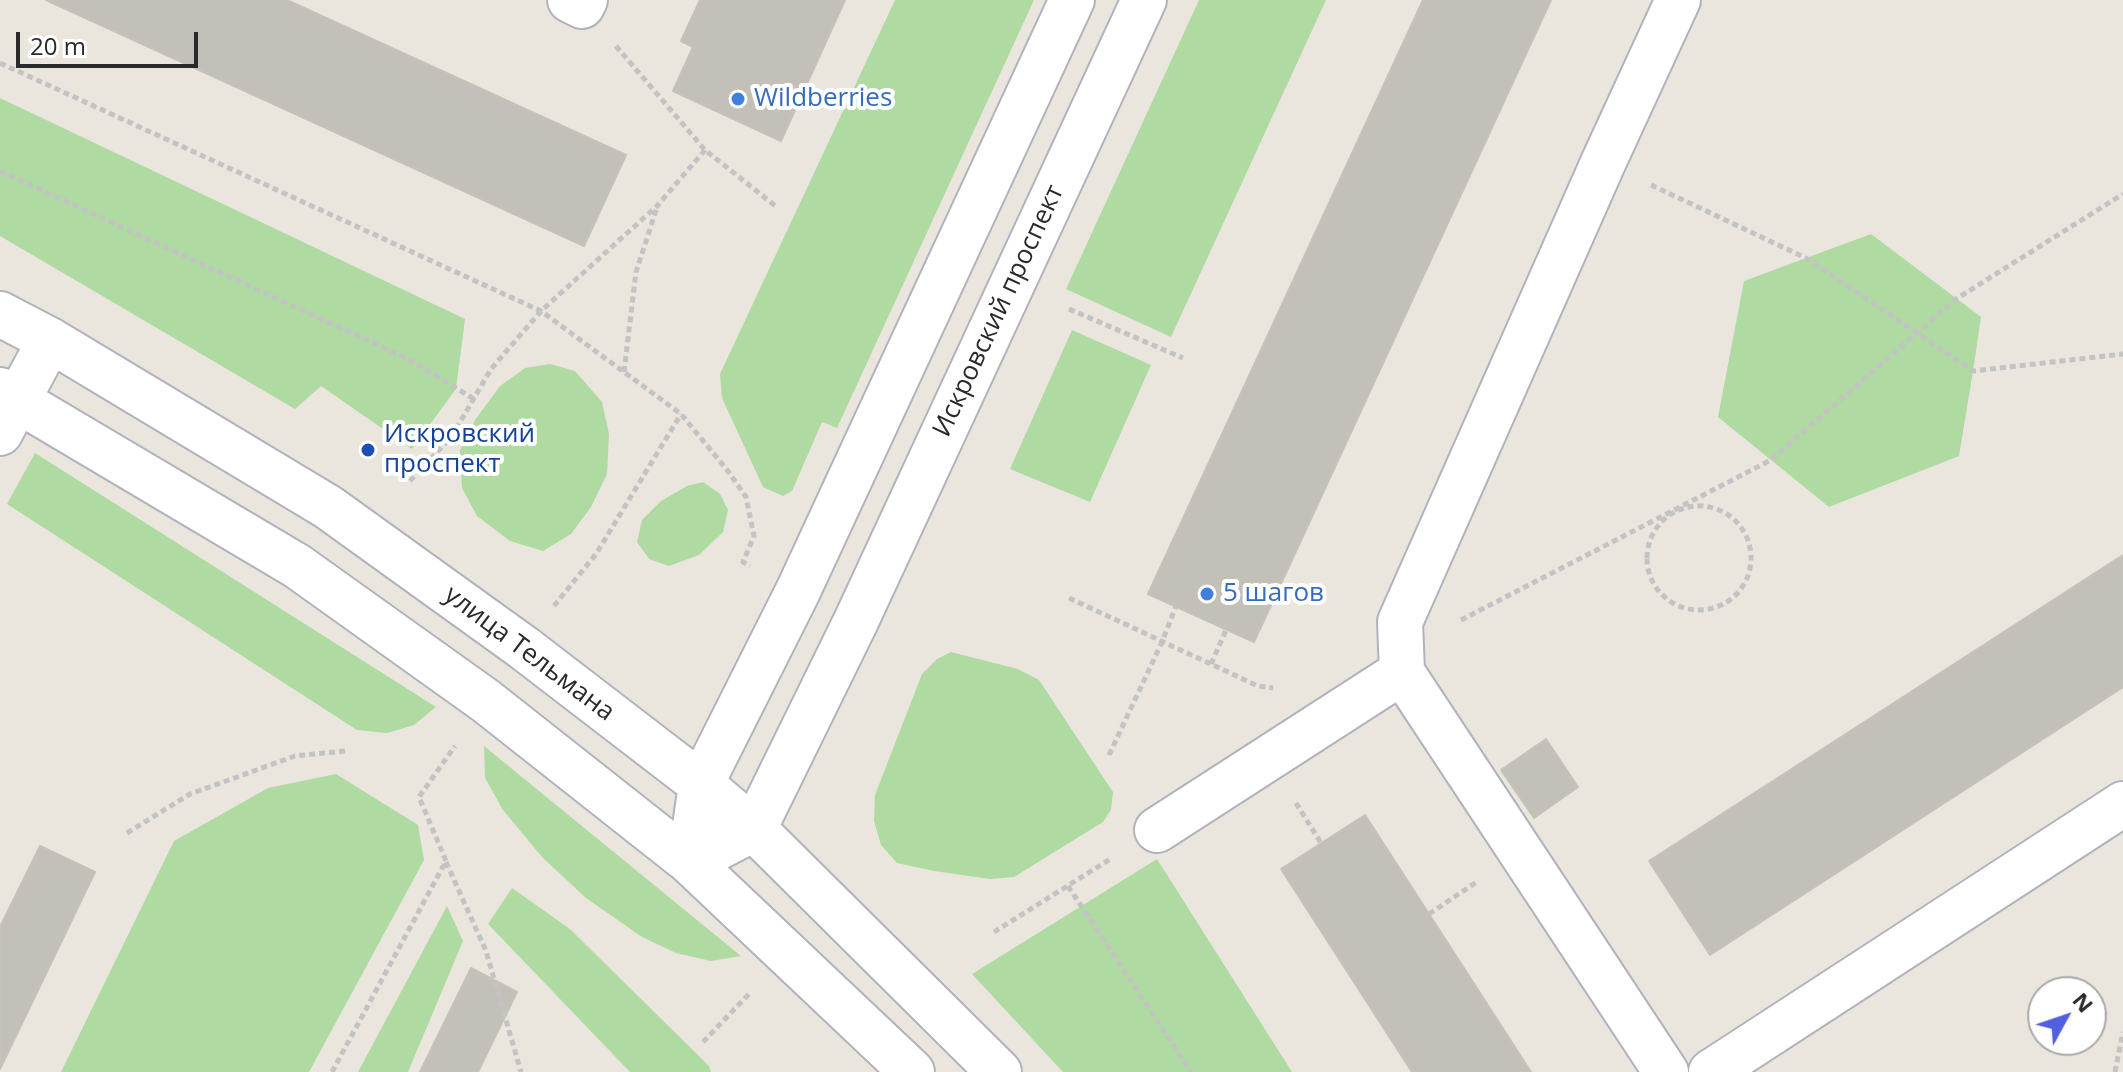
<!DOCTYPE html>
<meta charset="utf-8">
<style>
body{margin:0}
#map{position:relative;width:2123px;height:1072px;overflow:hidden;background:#eae6de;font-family:"Open Sans",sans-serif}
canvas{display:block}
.north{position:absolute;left:2027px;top:976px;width:80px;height:80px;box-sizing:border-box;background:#fff;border:2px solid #aaa;border-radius:50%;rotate:50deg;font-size:22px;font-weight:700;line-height:32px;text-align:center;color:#2a2a2a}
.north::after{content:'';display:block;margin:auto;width:28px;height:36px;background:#525fe3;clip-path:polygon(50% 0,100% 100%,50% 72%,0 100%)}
.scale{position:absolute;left:16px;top:32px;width:182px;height:36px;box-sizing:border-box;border:4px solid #2a2a2a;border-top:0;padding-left:10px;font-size:24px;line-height:28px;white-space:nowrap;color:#2a2a2a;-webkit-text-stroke:6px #fff;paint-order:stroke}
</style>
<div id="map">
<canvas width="2123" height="1072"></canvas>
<div class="north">N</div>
<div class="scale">20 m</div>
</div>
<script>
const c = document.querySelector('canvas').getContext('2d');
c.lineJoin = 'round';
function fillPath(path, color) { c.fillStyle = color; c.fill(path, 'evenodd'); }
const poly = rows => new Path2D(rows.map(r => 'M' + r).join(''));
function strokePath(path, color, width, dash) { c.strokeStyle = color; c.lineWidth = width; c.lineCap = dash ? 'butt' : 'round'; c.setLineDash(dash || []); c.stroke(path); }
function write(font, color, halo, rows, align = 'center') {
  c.font = font + ' "Open Sans",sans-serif'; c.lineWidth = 8; c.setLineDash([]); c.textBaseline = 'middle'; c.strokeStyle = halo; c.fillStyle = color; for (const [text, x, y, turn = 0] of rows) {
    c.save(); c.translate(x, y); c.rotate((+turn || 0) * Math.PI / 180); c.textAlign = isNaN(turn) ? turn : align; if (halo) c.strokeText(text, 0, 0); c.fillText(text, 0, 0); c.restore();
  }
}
fillPath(poly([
 [895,0,1034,0,837,428,822,422,792,491,783,496,763,487,722,398,720,374],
 [1199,0,1326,0,1171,337,1066,289],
 [0,98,465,319,456,389,412,449,321,386,295,409,0,236],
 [1871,234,1981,317,1973,371,1959,456,1829,507,1718,417,1744,281],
 [1072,330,1151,365,1090,502,1010,469],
 [550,364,575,371,602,402,609,434,607,474,591,507,571,534,543,551,510,541,477,516,462,488,460,450,475,420,500,386,525,368],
 [35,453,436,707,414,725,387,733,357,730,7,504],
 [703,482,720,494,728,510,723,532,699,555,669,566,649,559,637,542,642,520,661,501,687,486],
 [951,652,1018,669,1039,680,1113,792,1111,810,1103,822,1014,877,990,879,934,871,897,863,881,845,874,821,875,795,922,674,937,659],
 [484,746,741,956,711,961,676,953,642,937,586,898,542,857,503,810,485,778],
 [336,774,418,825,424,860,309,1072,61,1072,174,841,268,788],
 [1157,859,1292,1072,1063,1072,972,974],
 [512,888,570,929,709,1066,711,1072,630,1072,488,924],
 [447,906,463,941,408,1072,358,1072]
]), '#afdaa1');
const building = poly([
 [46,0,287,0,626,155,584,246,46,0],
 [700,0,845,0,781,141,673,91,693,47,681,41,700,0],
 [1423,0,1551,0,1254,642,1148,594,1423,0],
 [2123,555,2123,687,1710,955,1649,861,2123,555],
 [1546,739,1578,787,1534,818,1501,770,1546,739],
 [1365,815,1429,914,1531,1072,1412,1072,1281,869,1365,815],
 [40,846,95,872,0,1069,0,927,40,846],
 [471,968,517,992,478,1072,420,1072,471,968]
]);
fillPath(building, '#c3c0b9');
strokePath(building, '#c5c2b8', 2);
const minor = poly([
 [570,0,582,6,585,0],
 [0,314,50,340,328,507,524,648,701,784,754,829,999,1072],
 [0,390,297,566,486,701,690,862,912,1072],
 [0,433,50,340],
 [1157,830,1402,672],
 [690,862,754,829,856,621,1144,0],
 [690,862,701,784,798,591,1072,0],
 [1666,1072,1402,672,1400,622,1603,163,1678,0],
 [1711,1072,2123,804]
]);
strokePath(minor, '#b1b3bc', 48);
strokePath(poly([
 [616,46,705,150,778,208],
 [0,63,541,311,681,414,728,471,746,497,754,536,743,562,750,566],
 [0,171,408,359,474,399],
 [1651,185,1806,258,1973,371,2123,354],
 [1069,309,1183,358],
 [624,372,636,272,657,207],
 [410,481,452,436,491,369,541,311,657,206,705,150],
 '1647 558a52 52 0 1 1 104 0a52 52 0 1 1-104 0Z',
 [1069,598,1258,686,1273,688],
 [554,606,596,554,681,414],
 [1461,620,1771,460,1956,299,2123,194],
 [1211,664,1226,630],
 [1109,755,1162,642,1176,606],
 [1296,803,1321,843],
 [127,833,190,794,295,756,345,751],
 [446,862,486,951,521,1072],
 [1068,886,1191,1072],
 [1429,914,1478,881],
 [994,932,1112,858],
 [703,1042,750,993],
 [332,1072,446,861,419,797,455,746],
 [2115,1072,2123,1032]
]), '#c3c3c3', 5, [6, 4]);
strokePath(minor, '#fff', 44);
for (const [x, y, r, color] of [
 [738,99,8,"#3f7fe0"],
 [368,450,8,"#1a4fb4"],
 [1207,594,8,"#3f7fe0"]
]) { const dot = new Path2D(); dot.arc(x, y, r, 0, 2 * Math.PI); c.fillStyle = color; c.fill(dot); strokePath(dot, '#fff', 3); }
write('26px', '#366cbe', '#fff', [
 ["Wildberries",754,99],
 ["5 шагов",1223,594]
], 'left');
write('26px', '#2a2a2a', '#fff', [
 ["Искровский проспект",999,311,-65],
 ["улица Тельмана",529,654,37]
]);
write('26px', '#164399', '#fff', [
 ["Искровский",384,435],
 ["проспект",384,465]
], 'left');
</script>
